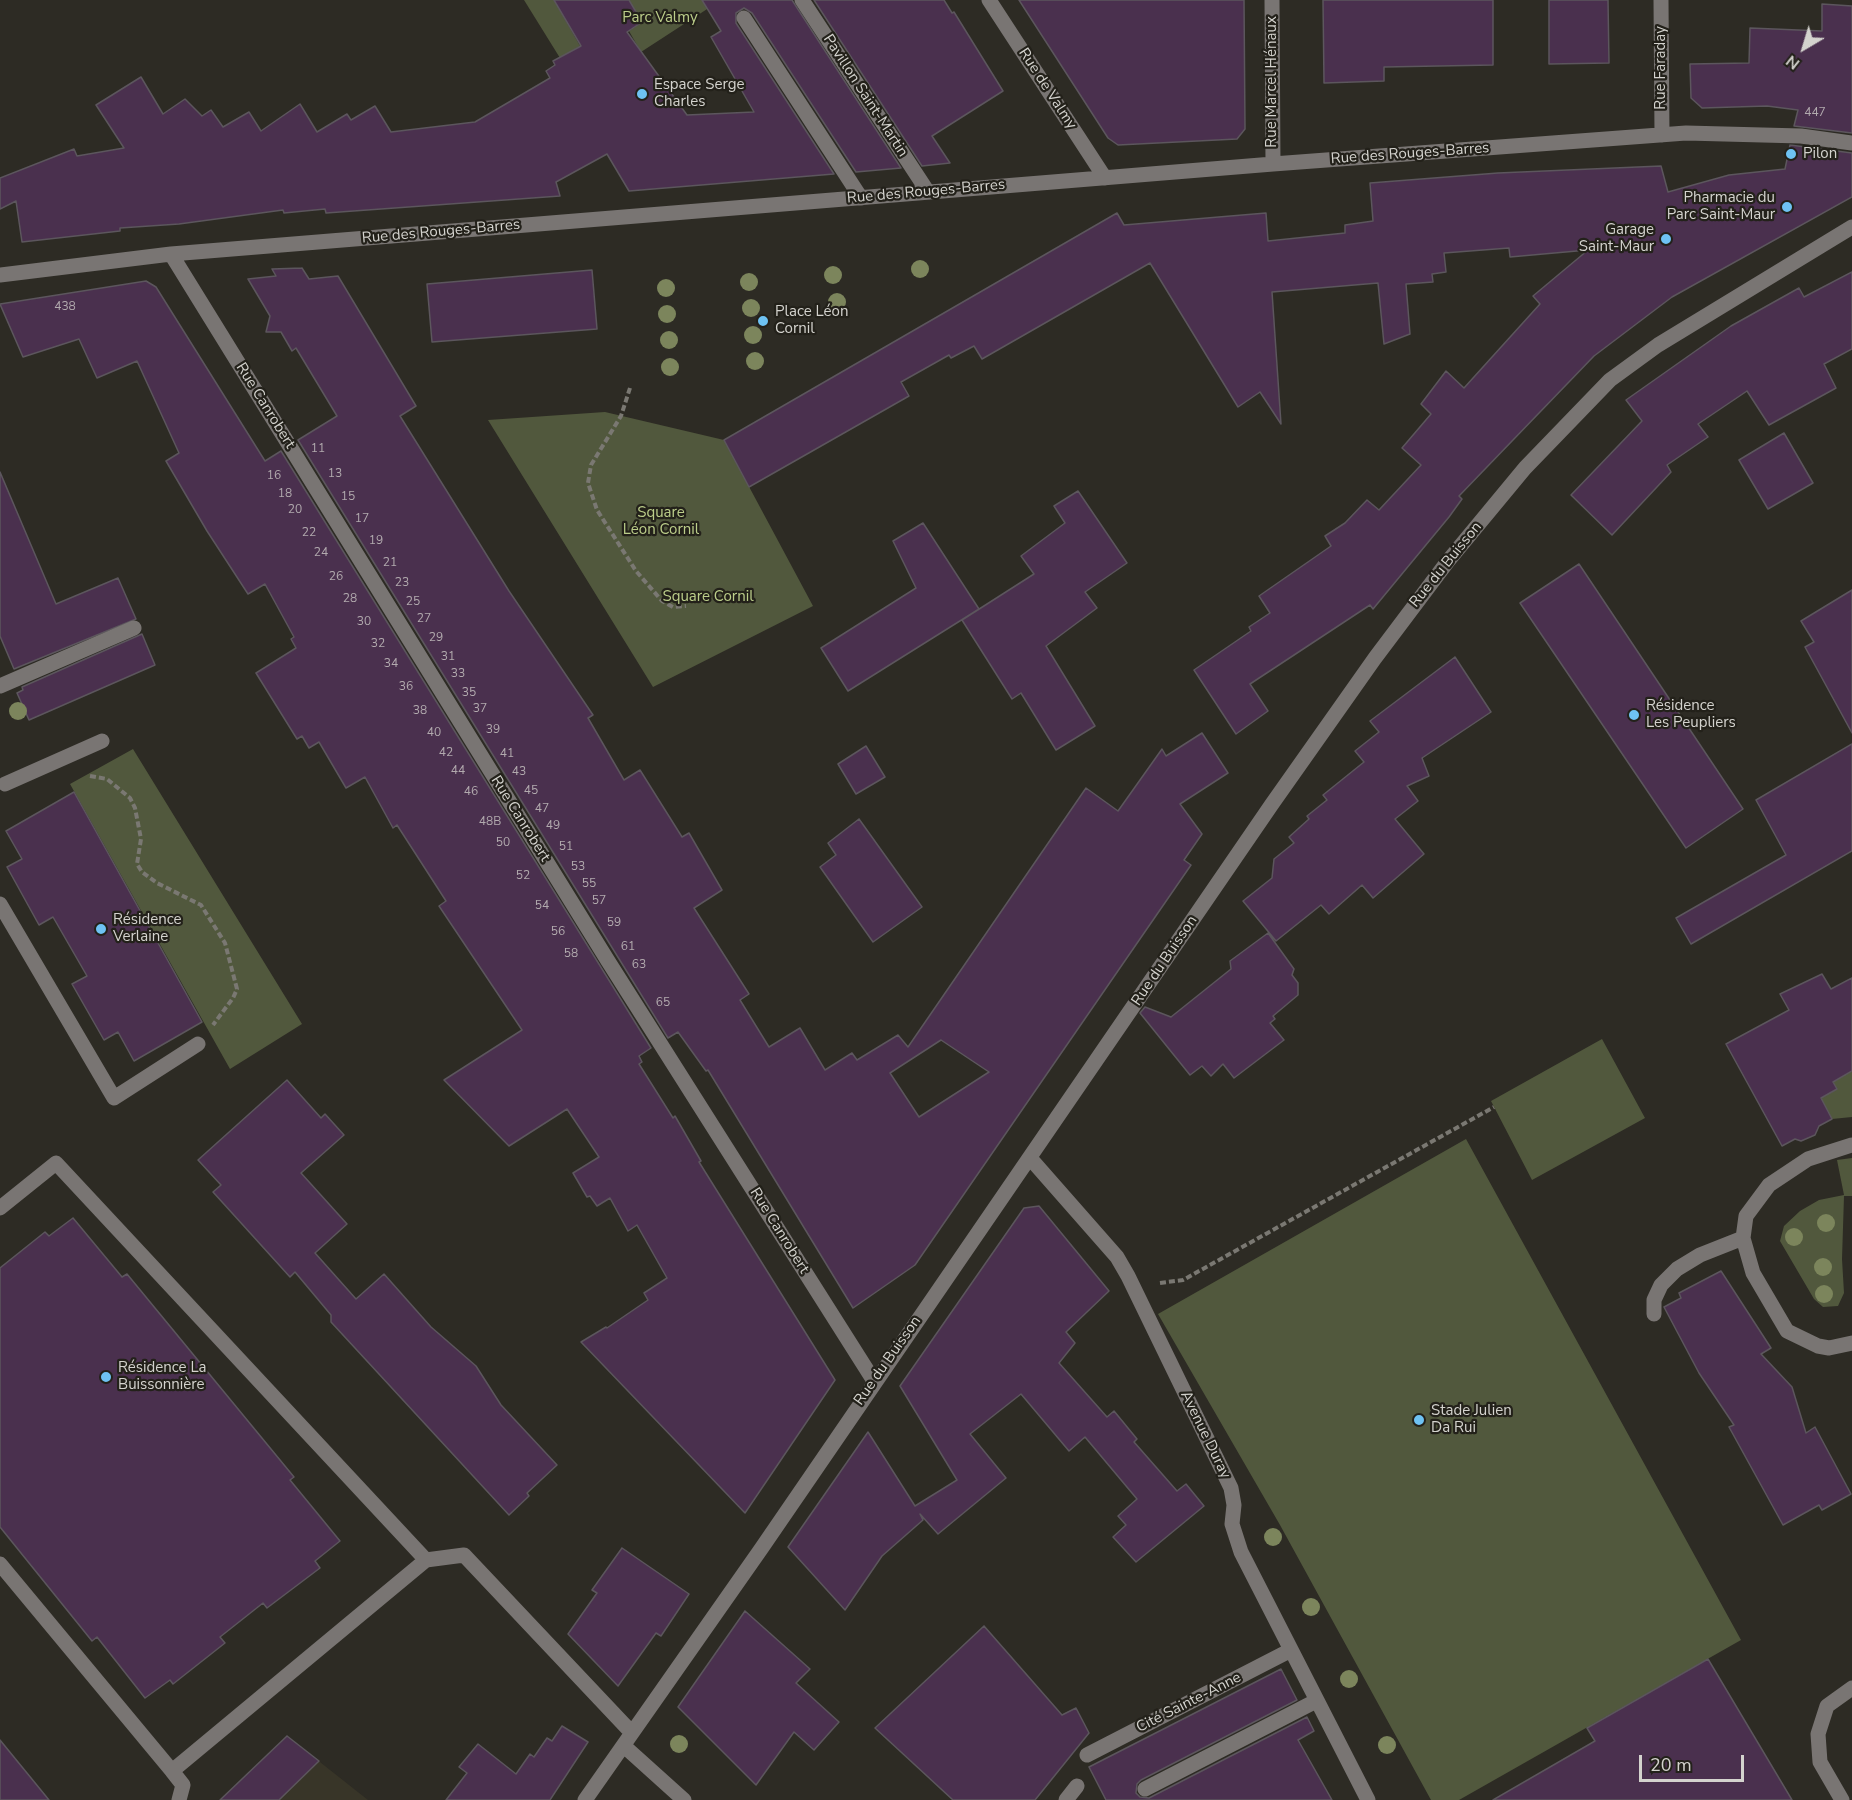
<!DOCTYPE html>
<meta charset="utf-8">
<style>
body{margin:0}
#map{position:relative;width:1852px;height:1800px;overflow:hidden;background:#2d2b24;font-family:"Nunito Sans",sans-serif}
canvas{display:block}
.north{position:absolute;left:1774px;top:18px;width:60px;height:60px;-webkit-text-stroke:4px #23211a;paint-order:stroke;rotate:218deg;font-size:16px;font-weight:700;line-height:24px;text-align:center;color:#d4d3ce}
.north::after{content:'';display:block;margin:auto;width:21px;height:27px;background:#d4d3ce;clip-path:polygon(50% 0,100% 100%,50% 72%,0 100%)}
.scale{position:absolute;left:1639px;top:1755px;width:105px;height:27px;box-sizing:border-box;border:3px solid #d4d3ce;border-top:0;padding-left:8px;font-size:18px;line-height:21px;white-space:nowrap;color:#d4d3ce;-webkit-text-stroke:4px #23211a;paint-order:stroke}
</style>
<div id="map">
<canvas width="1852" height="1800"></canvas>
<div class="north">N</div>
<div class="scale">20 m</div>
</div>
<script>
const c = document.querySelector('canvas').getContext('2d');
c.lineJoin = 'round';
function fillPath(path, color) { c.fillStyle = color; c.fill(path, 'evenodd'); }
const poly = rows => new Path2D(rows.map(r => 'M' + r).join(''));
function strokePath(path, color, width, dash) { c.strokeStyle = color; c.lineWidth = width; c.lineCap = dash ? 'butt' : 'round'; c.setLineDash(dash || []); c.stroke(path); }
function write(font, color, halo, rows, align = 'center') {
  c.font = font + ' "Nunito Sans",sans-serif'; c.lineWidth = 4.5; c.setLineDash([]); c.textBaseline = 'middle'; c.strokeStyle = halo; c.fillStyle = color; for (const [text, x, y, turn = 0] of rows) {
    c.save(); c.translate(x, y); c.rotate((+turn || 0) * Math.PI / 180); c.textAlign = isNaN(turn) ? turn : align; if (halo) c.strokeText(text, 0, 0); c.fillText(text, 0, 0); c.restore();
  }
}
fillPath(poly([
 [287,1736,368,1800,220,1800]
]), '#383528');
fillPath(poly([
 [524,0,554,0,580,46,560,58],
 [629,0,721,0,641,52,629,31,642,22],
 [605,412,724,440,813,606,653,687,488,420],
 [133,749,302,1024,230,1069,70,784],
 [1602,1039,1645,1118,1532,1180,1491,1101],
 [1852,1071,1852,1117,1832,1119,1821,1098,1837,1089,1833,1082],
 [1466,1139,1741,1640,1459,1800,1431,1800,1280,1525,1158,1314],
 [1852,1158,1852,1196,1844,1196,1842,1259,1844,1293,1838,1306,1823,1307,1814,1299,1780,1241,1784,1226,1800,1211,1819,1200,1844,1195,1837,1160]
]), '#51583d');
const building = poly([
 [554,0,629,0,642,22,627,32,687,115,754,112,711,37,721,31,702,0,792,0,901,168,856,172,752,13,744,8,736,13,736,23,834,174,629,191,607,154,556,182,560,196,326,213,325,209,284,213,283,210,179,224,120,228,120,231,22,242,16,201,0,209,0,178,74,149,77,156,124,148,96,105,141,77,163,114,185,99,202,116,211,110,223,127,249,112,261,131,300,104,317,132,347,114,351,120,375,106,391,132,475,122,550,78,546,71,555,65,553,61,581,46,554,0],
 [814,0,944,0,952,13,954,12,1003,91,932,136,950,163,922,166,814,0],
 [1019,0,1244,0,1245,129,1237,139,1118,145,1108,138,1019,0],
 [1323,0,1493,0,1493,65,1384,67,1384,81,1324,83,1323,0],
 [1549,0,1608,0,1609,63,1549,64,1549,0],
 [1822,4,1852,6,1852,133,1794,126,1798,110,1767,106,1702,108,1691,98,1690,64,1749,63,1750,28,1822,31,1822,4],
 [1790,145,1852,153,1852,197,1672,297,1594,356,1459,496,1462,499,1449,517,1373,609,1370,605,1250,684,1268,711,1236,734,1194,670,1251,631,1249,627,1270,613,1259,596,1331,546,1325,536,1345,523,1367,500,1379,510,1421,465,1402,448,1431,414,1421,404,1446,371,1464,388,1540,304,1533,296,1588,250,1510,257,1509,248,1444,253,1446,272,1432,274,1433,282,1406,284,1410,334,1384,344,1378,283,1272,292,1281,424,1260,392,1238,407,1150,263,982,359,974,346,951,358,949,355,901,382,909,396,749,487,724,440,1117,213,1124,225,1266,213,1268,241,1345,233,1345,225,1373,221,1370,183,1498,173,1661,166,1668,192,1729,175,1785,169,1790,145],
 [302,268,309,279,338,276,416,406,400,416,509,591,593,715,588,718,624,780,640,770,682,837,689,833,722,890,694,908,749,994,740,1000,769,1047,800,1028,825,1070,852,1053,857,1060,898,1035,908,1047,1086,788,1118,811,1162,749,1166,756,1202,733,1228,773,1180,804,1202,834,1184,860,1191,865,915,1265,853,1308,708,1070,706,1071,678,1032,668,1038,298,440,337,416,296,348,292,351,281,332,266,332,270,316,248,279,276,276,272,269,302,268],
 [941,1040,989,1072,919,1117,890,1073,941,1040],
 [592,270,597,329,432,342,427,284,592,270],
 [1852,272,1852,349,1824,364,1836,388,1769,425,1747,391,1698,424,1708,437,1667,465,1671,472,1612,535,1571,495,1642,421,1626,400,1731,326,1799,288,1804,297,1852,272],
 [146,281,156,287,265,461,281,451,651,1048,639,1056,642,1062,639,1064,673,1118,675,1116,701,1161,699,1162,835,1380,745,1513,581,1342,606,1327,607,1328,648,1300,644,1293,667,1278,637,1225,628,1231,610,1198,597,1206,590,1196,587,1197,573,1173,599,1157,567,1109,509,1146,444,1080,522,1030,439,906,446,901,397,825,393,828,365,777,346,788,319,742,309,748,302,736,297,739,256,673,296,648,291,639,294,637,265,584,248,594,207,531,166,461,179,453,137,361,97,378,79,339,23,357,0,304,146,281],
 [1784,433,1813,483,1768,509,1739,460,1784,433],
 [0,472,56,604,118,578,136,619,14,669,0,636,0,472],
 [1078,491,1127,563,1085,592,1097,608,1046,646,1095,726,1056,750,1021,693,1012,699,962,620,1034,574,1021,556,1065,523,1054,506,1078,491],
 [923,523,979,609,848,691,821,648,916,588,893,541,923,523],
 [1579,564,1743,809,1686,848,1520,603,1579,564],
 [1852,590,1852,733,1805,647,1814,642,1801,621,1852,590],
 [142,634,155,665,29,720,17,693,23,690,22,687,142,634],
 [1455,657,1491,712,1422,758,1429,776,1407,786,1418,801,1395,819,1424,854,1373,898,1362,885,1329,914,1321,905,1276,941,1243,901,1272,878,1274,859,1294,843,1289,837,1309,819,1307,816,1327,800,1323,795,1364,762,1355,751,1379,732,1370,721,1455,657],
 [1852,744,1852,851,1691,944,1676,918,1786,855,1756,800,1852,744],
 [866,746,885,777,856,794,838,764,866,746],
 [74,792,202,1022,134,1061,118,1032,104,1040,72,984,87,976,53,917,39,925,7,867,22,859,6,831,74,792],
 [859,819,922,907,873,942,820,867,836,855,828,843,859,819],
 [1268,933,1294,969,1292,975,1298,983,1298,995,1273,1016,1275,1019,1270,1023,1284,1040,1234,1078,1223,1064,1211,1076,1202,1066,1190,1075,1140,1013,1145,1007,1171,1017,1231,969,1230,961,1268,933],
 [1822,974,1831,989,1852,978,1852,1071,1833,1082,1837,1089,1821,1098,1832,1119,1819,1126,1815,1135,1801,1141,1795,1139,1782,1146,1726,1044,1789,1010,1780,994,1822,974],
 [287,1080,321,1118,325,1114,344,1135,301,1173,347,1224,315,1253,356,1299,384,1274,431,1327,476,1366,501,1405,557,1465,527,1493,529,1496,509,1515,331,1322,331,1315,295,1272,290,1277,213,1192,221,1185,198,1160,287,1080],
 [1039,1206,1109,1291,1066,1332,1075,1343,1059,1363,1107,1417,1114,1411,1137,1439,1134,1442,1177,1491,1186,1484,1204,1506,1136,1562,1113,1537,1126,1525,1118,1516,1137,1499,1085,1437,1069,1451,1021,1394,970,1434,1006,1478,938,1534,920,1514,923,1520,882,1556,845,1610,788,1547,868,1432,915,1506,957,1480,900,1386,1024,1208,1039,1206],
 [73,1218,122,1277,127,1274,294,1477,290,1480,340,1541,315,1561,320,1568,267,1608,263,1603,220,1637,225,1643,173,1684,170,1680,145,1698,97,1637,92,1641,0,1527,0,1268,45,1232,49,1236,73,1218],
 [1721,1271,1771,1348,1761,1354,1792,1387,1806,1433,1815,1427,1851,1494,1822,1510,1819,1505,1783,1525,1729,1427,1734,1425,1699,1373,1664,1307,1681,1298,1679,1293,1721,1271],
 [622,1548,689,1594,661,1636,656,1633,618,1686,568,1634,597,1593,592,1590,622,1548],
 [745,1611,810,1669,796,1683,839,1722,814,1750,794,1732,756,1785,678,1707,745,1611],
 [984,1626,1062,1715,1076,1708,1089,1733,1035,1800,953,1800,875,1728,984,1626],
 [1708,1659,1792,1800,1493,1800,1595,1741,1587,1728,1708,1659],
 [1281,1669,1297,1700,1141,1780,1137,1784,1136,1793,1140,1797,1149,1798,1307,1717,1314,1731,1298,1740,1332,1800,1106,1800,1089,1767,1281,1669],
 [562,1726,588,1742,550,1800,446,1800,467,1773,459,1767,478,1744,516,1774,530,1754,534,1757,547,1738,552,1741,562,1726],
 [287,1736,319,1761,279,1800,220,1800,287,1736],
 [0,1740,49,1800,0,1800,0,1740]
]);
fillPath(building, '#4a304e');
strokePath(building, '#5c565d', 1.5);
strokePath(poly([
 [630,388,621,416,591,465,588,483,597,510,636,571,662,601,673,607,686,606],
 [90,776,107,779,130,798,135,808,141,839,137,864,142,872,157,883,201,905,225,943,237,989,233,998,213,1025],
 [1160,1283,1183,1280,1494,1107]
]), '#7a7872', 4, [6, 3]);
strokePath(poly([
 [802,0,928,192],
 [989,0,1105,178],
 [1272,0,1273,164],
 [1661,0,1662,135],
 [744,18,861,198],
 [171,254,608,961,874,1381],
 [0,275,171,254,1273,164,1686,133,1801,136,1852,143],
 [0,686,134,628],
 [5,784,102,741],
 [0,904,114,1098,198,1044],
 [1852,1145,1808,1159,1769,1185,1746,1216,1743,1238,1753,1273,1787,1331,1818,1346,1829,1348,1852,1343],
 [1030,1158,1117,1257,1128,1276,1231,1488,1234,1505,1232,1524,1241,1552,1368,1800],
 [0,1208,56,1163,426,1560],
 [1654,1314,1654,1300,1661,1285,1677,1269,1700,1255,1743,1238],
 [0,1564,172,1771,426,1560,464,1555,632,1733],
 [624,1746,684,1800],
 [1087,1755,1291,1650],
 [172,1771,183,1785,179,1800],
 [1145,1789,1316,1701],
 [585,1800,761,1549,1272,804,1375,658,1448,561,1525,468,1610,380,1658,345,1852,227],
 [1066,1800,1077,1786],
 [1842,1800,1820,1762,1818,1734,1827,1706,1852,1688]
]), '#797573', 15);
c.fillStyle = '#7c855c';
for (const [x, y] of [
 [920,269],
 [833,275],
 [749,282],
 [666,288],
 [837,302],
 [751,308],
 [667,314],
 [753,335],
 [669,340],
 [755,361],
 [670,367],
 [18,711],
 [1826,1223],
 [1794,1237],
 [1823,1267],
 [1824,1294],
 [1273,1537],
 [1311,1607],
 [1349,1679],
 [679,1744],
 [1387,1745]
]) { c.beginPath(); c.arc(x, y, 9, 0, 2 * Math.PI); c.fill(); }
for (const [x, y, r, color] of [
 [642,94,6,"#6ec2f3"],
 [1791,154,6,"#6ec2f3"],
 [1787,207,6,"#6ec2f3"],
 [1666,239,6,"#6ec2f3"],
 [763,321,6,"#6ec2f3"],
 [1634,715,6,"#6ec2f3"],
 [101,929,6,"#6ec2f3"],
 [106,1377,6,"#6ec2f3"],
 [1419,1420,6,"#6ec2f3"]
]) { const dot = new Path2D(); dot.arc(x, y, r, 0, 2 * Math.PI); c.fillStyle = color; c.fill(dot); strokePath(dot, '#23211a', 2); }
write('12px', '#b2aaae', null, [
 ["447",1815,113],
 ["438",65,307],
 ["11",318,449],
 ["13",335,474],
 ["16",274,476],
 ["18",285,494],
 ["15",348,497],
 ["20",295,510],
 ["17",362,519],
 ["22",309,533],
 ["19",376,541],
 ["24",321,553],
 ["21",390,563],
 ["26",336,577],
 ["23",402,583],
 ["28",350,599],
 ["25",413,602],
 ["27",424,619],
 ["30",364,622],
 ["29",436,638],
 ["32",378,644],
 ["31",448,657],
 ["34",391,664],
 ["33",458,674],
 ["36",406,687],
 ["35",469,693],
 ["37",480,709],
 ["38",420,711],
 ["39",493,730],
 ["40",434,733],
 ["42",446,753],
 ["41",507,754],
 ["44",458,771],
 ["43",519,772],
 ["45",531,791],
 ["46",471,792],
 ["47",542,809],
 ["48B",490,822],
 ["49",553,826],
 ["50",503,843],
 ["51",566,847],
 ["53",578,867],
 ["52",523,876],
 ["55",589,884],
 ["57",599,901],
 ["54",542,906],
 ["59",614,923],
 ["56",558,932],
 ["61",628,947],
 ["58",571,954],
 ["63",639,965],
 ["65",663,1003]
]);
write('15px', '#bcce8a', '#23211a', [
 ["Parc Valmy",660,18],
 ["Square",661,513],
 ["Léon Cornil",661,530],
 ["Square Cornil",708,597]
]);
write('15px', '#d4d3ce', '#23211a', [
 ["Rue Faraday",1661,68,-90],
 ["Rue Marcel Hénaux",1272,82,-90],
 ["Rue de Valmy",1047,89,57],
 ["Pavillon Saint-Martin",865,96,57],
 ["Rue des Rouges-Barres",1410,154,-4],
 ["Rue des Rouges-Barres",926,192,-5],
 ["Rue des Rouges-Barres",441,232,-5],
 ["Rue Canrobert",265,406,58],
 ["Rue du Buisson",1446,565,-51],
 ["Rue Canrobert",520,819,58],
 ["Rue du Buisson",1165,961,-56],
 ["Rue Canrobert",779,1231,58],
 ["Rue du Buisson",888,1361,-55],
 ["Avenue Duray",1205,1435,64],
 ["Cité Sainte-Anne",1189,1703,-27]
]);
write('15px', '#d4d3ce', '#23211a', [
 ["Espace Serge",654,85],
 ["Charles",654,102],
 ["Pilon",1803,154],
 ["Pharmacie du",1775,198,"right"],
 ["Parc Saint-Maur",1775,215,"right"],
 ["Garage",1654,230,"right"],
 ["Saint-Maur",1654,247,"right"],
 ["Place Léon",775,312],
 ["Cornil",775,329],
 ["Résidence",1646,706],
 ["Les Peupliers",1646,723],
 ["Résidence",113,920],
 ["Verlaine",113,937],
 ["Résidence La",118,1368],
 ["Buissonnière",118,1385],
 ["Stade Julien",1431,1411],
 ["Da Rui",1431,1428]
], 'left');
</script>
